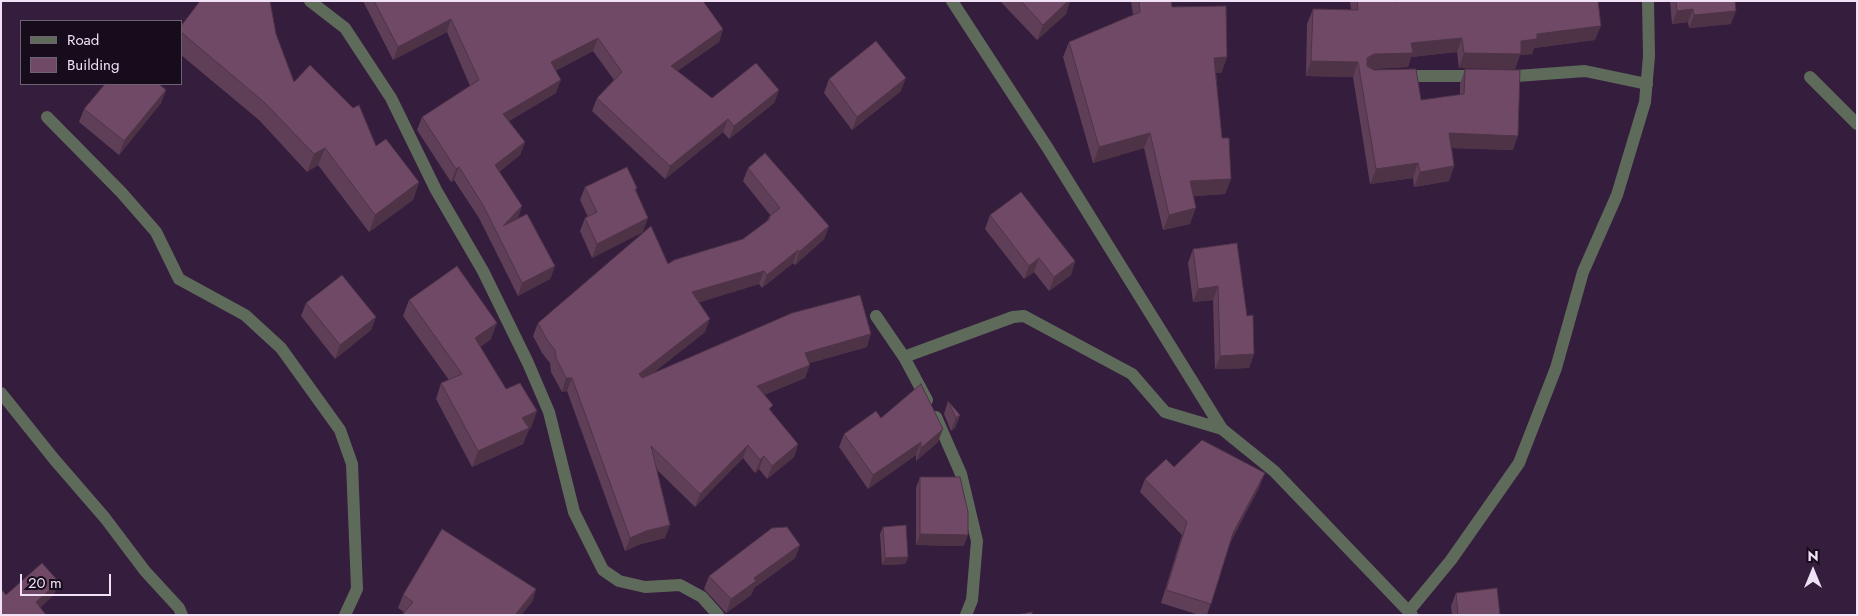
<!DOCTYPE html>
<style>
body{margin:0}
#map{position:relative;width:1858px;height:616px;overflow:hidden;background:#351d3d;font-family:Jost,sans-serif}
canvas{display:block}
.frame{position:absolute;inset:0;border:2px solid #f1e1f7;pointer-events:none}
.legend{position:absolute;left:20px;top:20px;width:162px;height:65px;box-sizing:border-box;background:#170c1b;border:1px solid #6e6173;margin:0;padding:6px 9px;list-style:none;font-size:15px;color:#f1e1f7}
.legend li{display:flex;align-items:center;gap:10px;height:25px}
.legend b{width:25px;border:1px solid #6e6173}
.north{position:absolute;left:1788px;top:546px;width:50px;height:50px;-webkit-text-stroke:4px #170c1b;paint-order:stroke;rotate:0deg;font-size:14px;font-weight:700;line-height:20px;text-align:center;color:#f1e1f7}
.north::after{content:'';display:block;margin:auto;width:18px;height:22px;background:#f1e1f7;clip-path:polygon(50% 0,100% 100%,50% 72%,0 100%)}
.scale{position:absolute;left:20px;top:574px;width:91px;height:22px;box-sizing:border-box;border:2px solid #f1e1f7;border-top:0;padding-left:6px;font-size:15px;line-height:18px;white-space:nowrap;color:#f1e1f7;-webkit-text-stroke:4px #170c1b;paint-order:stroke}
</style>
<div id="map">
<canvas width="1858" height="616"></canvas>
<div class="frame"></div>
<ul class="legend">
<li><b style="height:6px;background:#5f6b5a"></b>Road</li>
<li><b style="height:14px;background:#6f4965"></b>Building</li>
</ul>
<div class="north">N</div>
<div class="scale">20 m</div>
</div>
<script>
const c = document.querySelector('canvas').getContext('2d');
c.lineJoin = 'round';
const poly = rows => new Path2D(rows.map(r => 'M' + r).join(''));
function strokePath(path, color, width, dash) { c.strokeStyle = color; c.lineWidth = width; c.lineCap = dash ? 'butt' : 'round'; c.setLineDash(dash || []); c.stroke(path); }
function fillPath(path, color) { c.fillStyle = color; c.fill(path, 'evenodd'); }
strokePath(poly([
 [310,1,345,28,391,98,436,190,483,271,528,363,549,412,574,512,603,570,619,581,645,587,680,585,702,597,718,615],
 [952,1,1047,147,1222,429,1274,471,1412,615],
 [1401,76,1478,76],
 [1503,77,1585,71,1647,84],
 [1810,77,1857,124],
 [47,117,121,192,156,232,179,279,245,315,281,348,340,430,352,464,357,589,345,615],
 [876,316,904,357,927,400],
 [904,357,1013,317,1024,316,1132,374,1165,412,1222,429],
 [1,393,54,459,105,518,145,571,179,608,182,615],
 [936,417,961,474,977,541,972,600,966,615],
 [1409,611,1451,560,1519,463,1556,368,1583,272,1617,195,1645,102,1649,56,1648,1]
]), '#5f6b5a', 12);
fillPath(poly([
 [363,1,703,1,723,29,719,42,677,71,712,98,779,90,774,103,729,139,723,132,665,179,592,111,597,98,614,80,593,51,555,71,556,93,509,121,525,142,520,155,499,172,518,219,555,266,550,279,518,296,479,218,454,180,451,182,417,130,422,117,470,86,447,32,393,60],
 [1000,1,1070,1,1066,14,1037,40],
 [1131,1,1171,1,1172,7,1227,57,1221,73,1216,73,1222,138,1231,179,1225,194,1193,196,1190,224,1163,230,1144,148,1093,163,1063,57,1069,42,1133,15],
 [1350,1,1395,1,1395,2,1595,40,1534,48,1532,54,1520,55,1515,69,1459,68,1457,52,1411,57,1408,67,1371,69,1421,100,1460,95,1460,84,1465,69,1513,150,1452,148,1454,166,1449,181,1414,187,1413,178,1370,184,1353,77,1306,76,1307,24,1313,9,1351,10],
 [1670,1,1735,1,1731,24,1689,28,1688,22,1672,24],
 [181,26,276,34,294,82,376,146,419,182,413,200,369,232,318,165,307,172,259,120,181,55],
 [829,79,901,91,852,130,824,93],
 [166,90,161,103,119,155,79,122,84,109],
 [748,168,829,226,824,239,795,265,793,263,762,288,759,284,699,302,705,332,653,373,867,347,809,363,805,378,764,395,771,411,798,444,794,457,767,479,759,469,755,473,743,458,695,507,656,469,665,538,641,544,625,551,567,391,562,392,551,372,550,363,542,353,533,336,538,323,668,264,743,239,767,221,769,217,771,216,743,181],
 [585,187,637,188,636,191,643,232,592,258,580,231,585,218,588,217,580,200],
 [990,215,1075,261,1071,275,1049,291,1034,272,1024,279,985,229],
 [1193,249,1247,316,1254,354,1249,368,1215,369,1213,300,1193,302,1188,263],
 [409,300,491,339,480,347,531,428,529,429,523,444,472,467,436,399,441,383,449,380,403,316],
 [306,303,376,317,371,330,335,359,301,316],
 [948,401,960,415,955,428,951,431,944,414],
 [881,418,938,442,916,461,916,455,868,489,839,447,844,434],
 [1174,467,1260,486,1230,543,1207,615,1199,615,1161,603,1182,535,1140,492,1145,479],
 [920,477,964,546,916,545,916,488],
 [883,527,908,557,905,564,882,565,880,534],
 [800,545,795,558,754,588,751,595,726,613,704,589,709,576],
 [536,589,532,602,521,615,402,615,404,612,398,608,403,595],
 [1456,593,1500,615,1452,615,1451,606]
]), '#5f3f57');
fillPath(poly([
 [1068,1,1070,1,1066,14,1037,40,1043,25],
 [1693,9,1688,22,1672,24,1677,11],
 [1736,11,1731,24,1689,28,1694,15],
 [451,19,447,32,393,60,398,47],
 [1601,26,1595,40,1534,48,1532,54,1520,55,1515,69,1459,68,1464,53,1521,41,1537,34],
 [723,29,719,42,666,79,671,66],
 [598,38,593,51,546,76,551,62],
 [1462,38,1457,52,1411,57,1408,67,1369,69,1362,73,1367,58,1374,54,1411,43],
 [1227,57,1221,73,1208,73,1214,58],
 [1311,61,1358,62,1353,77,1306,76],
 [906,78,901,91,852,130,857,117],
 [561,80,556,93,499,127,503,114],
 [166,90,161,103,119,155,124,141],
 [779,90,774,103,729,139,734,126],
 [728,119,723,132,665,179,670,166],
 [1150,133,1144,148,1093,163,1099,147],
 [1449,133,1518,136,1513,150,1444,148],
 [525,142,520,155,490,178,495,165],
 [325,148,318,165,307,172,314,154],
 [1418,163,1413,178,1370,184,1376,169],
 [1454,166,1449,181,1414,187,1420,172],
 [459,167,454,180,451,182,456,169],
 [1231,179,1225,194,1184,197,1190,181],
 [419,182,413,200,369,232,375,215],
 [522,206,518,219,503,226],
 [1196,208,1190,224,1163,230,1169,215],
 [648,218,643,232,592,258,597,244],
 [829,226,824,239,795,265,799,252],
 [798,250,793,263,762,288,767,275],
 [1039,258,1034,272,1024,279,1029,266],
 [1075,261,1071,275,1049,291,1054,277],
 [555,266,550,279,518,296,522,283],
 [764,271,759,284,688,306,692,292],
 [1218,286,1213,300,1193,302,1198,289],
 [376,317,371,330,335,359,340,345],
 [710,319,705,332,635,387,639,374],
 [497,323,491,339,469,355,475,338],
 [871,334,867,347,800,366,805,353],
 [1254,354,1249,368,1215,369,1220,356],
 [810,365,805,378,752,400,757,386],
 [566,378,572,378,567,391,562,392],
 [537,411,531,428,529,429,523,444,472,467,478,451,522,418],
 [960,415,955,428,951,431,956,418],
 [943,429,938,442,916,461,921,448],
 [921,442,916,455,868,489,873,475],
 [798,444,794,457,767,479,772,466],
 [748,445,743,458,695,507,700,494],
 [764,456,759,469,755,473,760,460],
 [1265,473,1260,486,1228,546,1233,533],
 [670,525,665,538,641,544,625,551,630,538,646,531],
 [920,534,968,535,964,546,916,545],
 [800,545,795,558,754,588,751,595,726,613,731,599,754,578],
 [908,557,905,564,882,565,885,558],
 [59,582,54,595,32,615,36,602],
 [536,589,532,602,521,615,515,615]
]), '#4e3347');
const building = poly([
 [200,1,270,1,276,34,294,82,310,65,353,108,359,105,376,146,386,139,419,182,375,215,325,148,314,154,265,103,181,32,181,26,200,1],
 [374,1,703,1,723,29,671,66,712,98,756,63,779,90,734,126,728,119,670,166,597,98,622,72,598,38,551,62,561,80,503,114,525,142,495,165,522,206,503,226,527,214,555,266,522,283,483,205,459,167,456,169,422,117,479,80,451,19,398,47,374,1],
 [1021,1,1068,1,1043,25,1021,1],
 [1139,1,1171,1,1172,7,1226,6,1227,57,1214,58,1222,138,1229,138,1231,179,1190,181,1196,208,1169,215,1150,133,1099,147,1069,42,1140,12,1139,1],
 [1357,1,1395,1,1395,2,1402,1,1598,1,1601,26,1537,34,1537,39,1521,41,1521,54,1464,53,1462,38,1411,43,1413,53,1374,54,1367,58,1367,66,1374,70,1416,69,1421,100,1464,94,1465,69,1520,70,1518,136,1449,133,1454,166,1420,172,1418,163,1376,169,1358,62,1311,61,1313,9,1358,10,1357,1],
 [1676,1,1735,1,1736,11,1694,15,1693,9,1677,11,1676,1],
 [876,41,906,78,857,117,829,79,876,41],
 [105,84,159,84,166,90,124,141,84,109,105,84],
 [765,153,829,226,799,252,798,250,767,275,764,271,692,292,710,319,639,374,642,378,792,313,860,295,871,334,805,353,810,365,757,386,773,405,769,409,798,444,772,466,764,456,760,460,748,445,700,494,651,446,670,525,646,531,630,538,572,378,566,378,556,358,555,350,547,340,538,323,651,226,668,264,674,260,743,239,770,219,769,217,780,208,748,168,765,153],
 [627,167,637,188,635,189,648,218,597,244,585,218,597,212,585,187,627,167],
 [1021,192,1075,261,1054,277,1039,258,1029,266,990,215,1021,192],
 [1237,243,1247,316,1253,315,1254,354,1220,356,1218,286,1198,289,1193,249,1237,243],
 [457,266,497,323,475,338,506,389,520,383,537,411,522,418,529,428,478,451,441,383,462,374,409,300,457,266],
 [342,275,376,317,340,345,306,303,342,275],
 [921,384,943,429,921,448,921,442,873,475,844,434,876,411,881,418,921,384],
 [948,401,960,415,956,418,948,401],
 [1202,440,1265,473,1233,533,1211,604,1166,590,1187,522,1145,479,1166,459,1174,467,1202,440],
 [920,477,960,477,968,512,968,535,920,534,920,477],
 [906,525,908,557,885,558,883,527,906,525],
 [787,527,800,545,754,578,756,581,731,599,709,576,772,528,787,527],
 [442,529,536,589,515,615,402,615,413,602,403,595,442,529],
 [42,563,59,582,36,602,46,615,1,615,1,589,6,595,42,563],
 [1497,588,1500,615,1458,615,1456,593,1497,588],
 [1032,612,1032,615,1017,615,1032,612]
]);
fillPath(building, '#6f4965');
strokePath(building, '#4e3347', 1);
</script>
